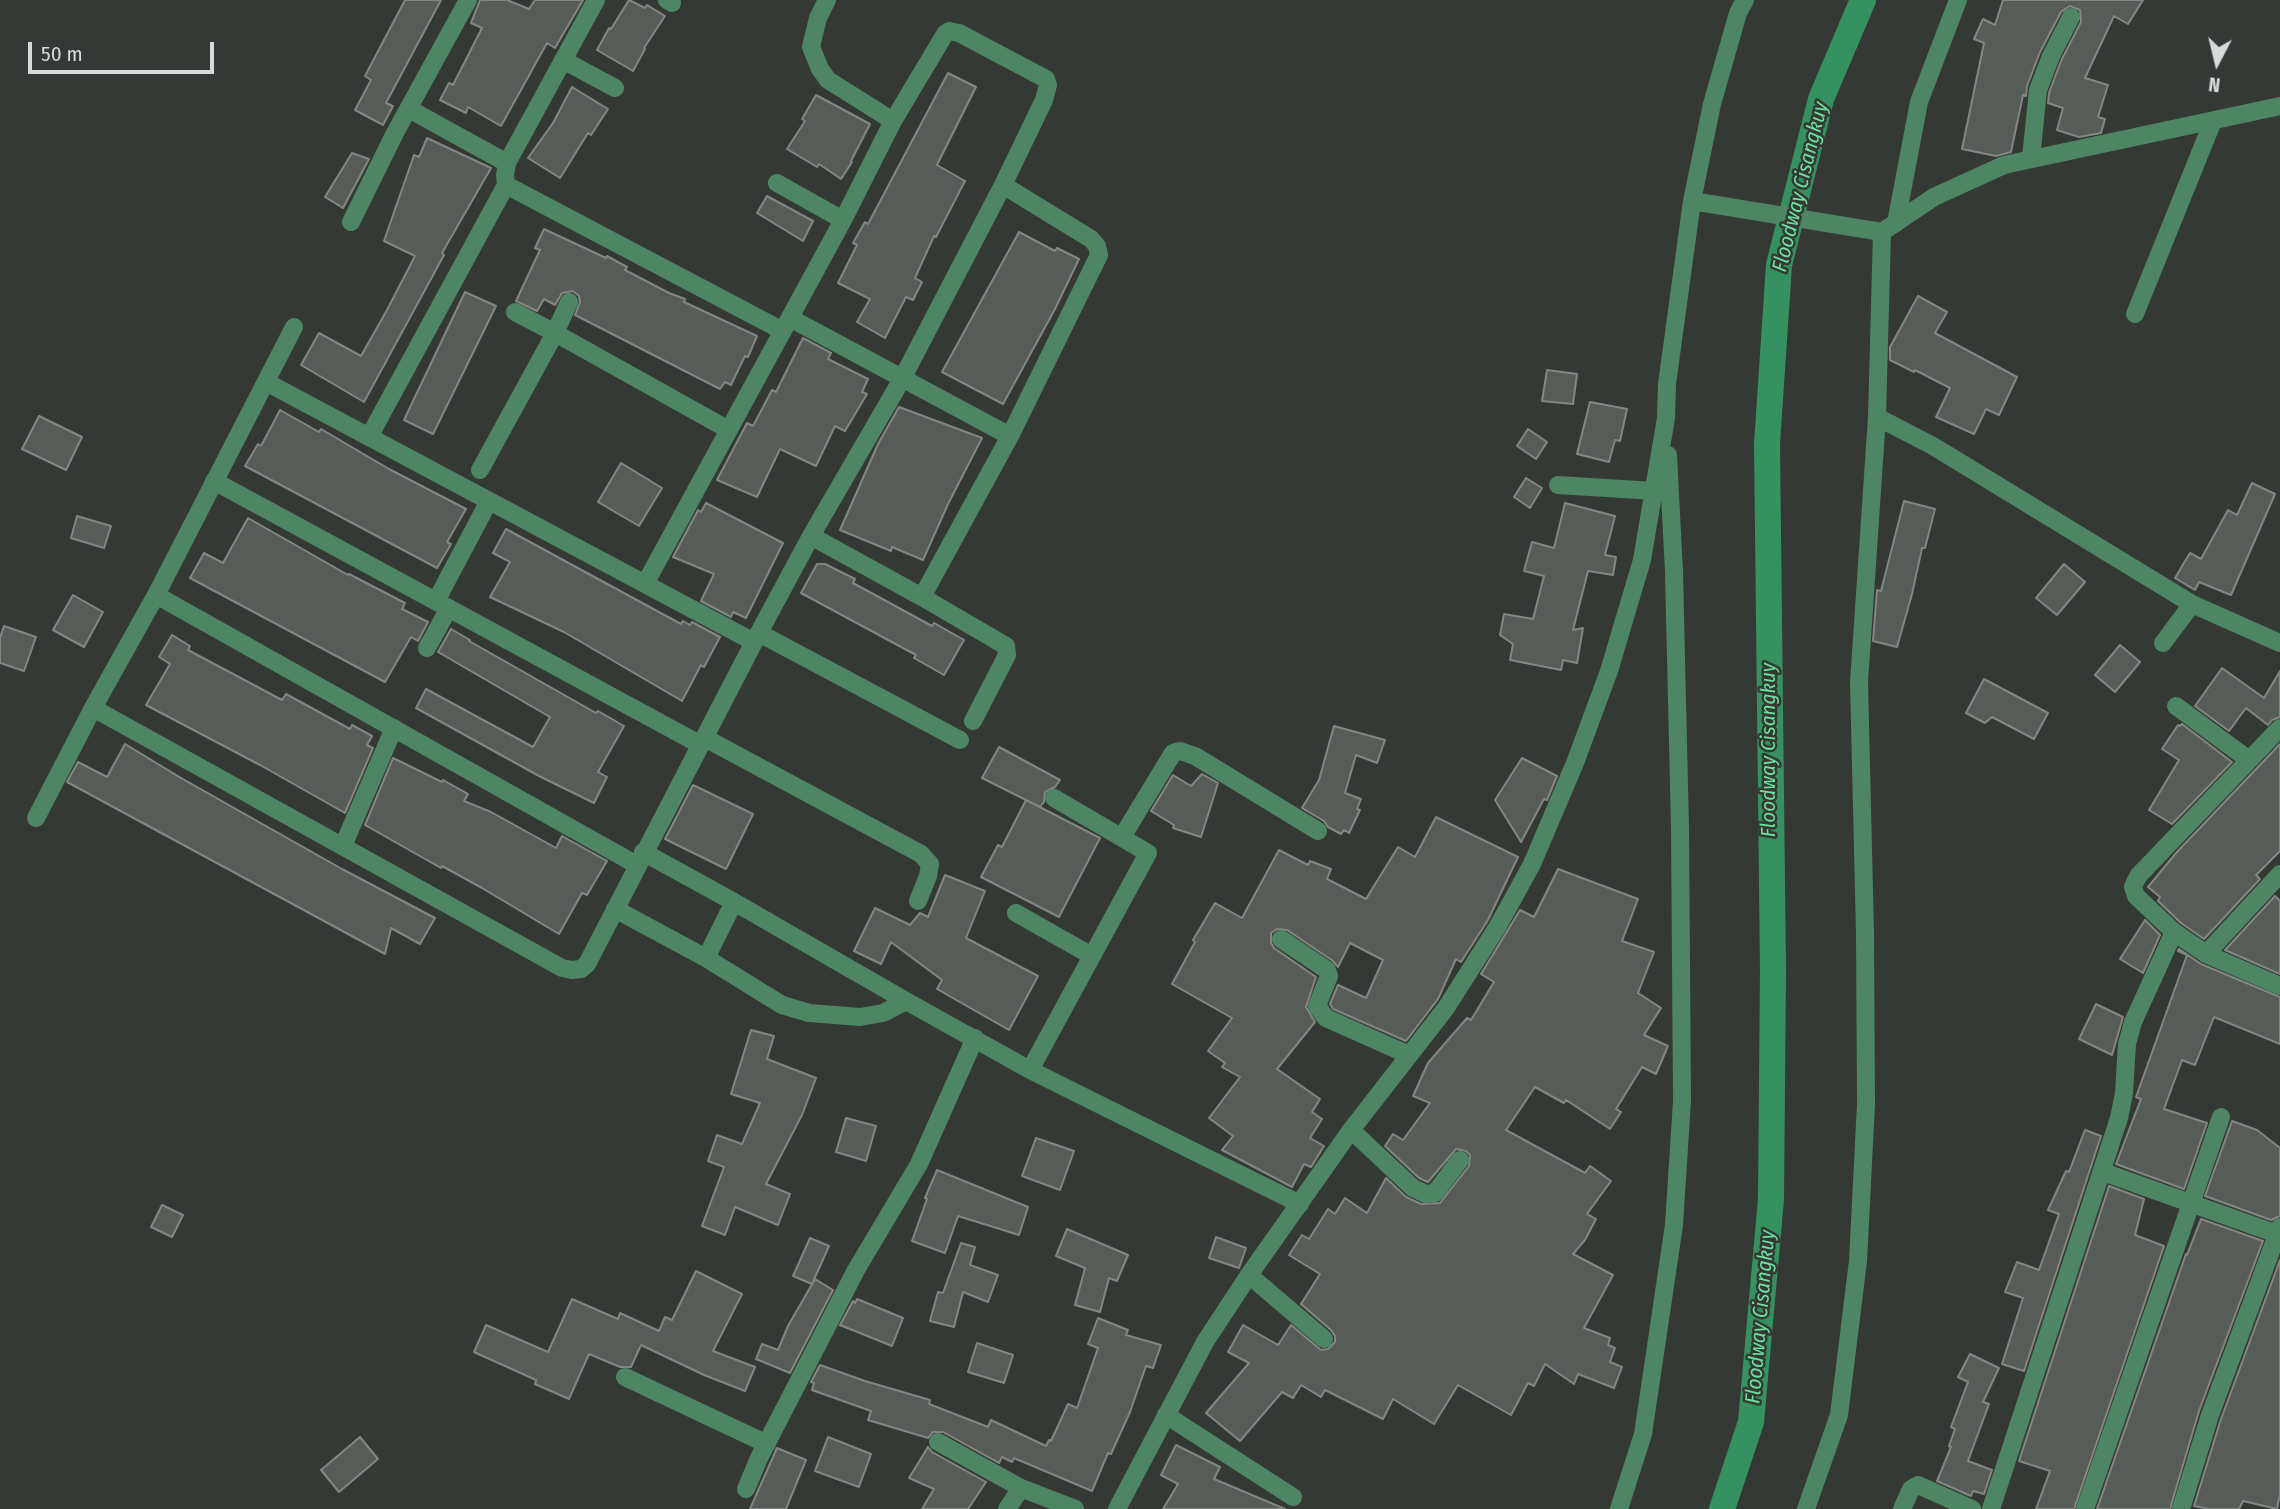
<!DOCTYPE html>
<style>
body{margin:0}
#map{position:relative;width:2280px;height:1509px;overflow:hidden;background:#353936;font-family:"Fira Sans Condensed",sans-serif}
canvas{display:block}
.north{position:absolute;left:2182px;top:28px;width:70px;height:70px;-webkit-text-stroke:5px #353936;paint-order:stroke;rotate:187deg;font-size:19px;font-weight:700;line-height:28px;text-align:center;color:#d7dad8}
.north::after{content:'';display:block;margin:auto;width:24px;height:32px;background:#d7dad8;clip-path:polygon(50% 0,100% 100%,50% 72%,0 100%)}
.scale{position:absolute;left:28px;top:42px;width:186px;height:32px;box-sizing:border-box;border:4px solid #d7dad8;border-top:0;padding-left:9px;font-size:21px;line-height:24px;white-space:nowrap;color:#d7dad8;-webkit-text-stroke:5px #353936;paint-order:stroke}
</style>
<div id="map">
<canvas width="2280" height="1509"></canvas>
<div class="north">N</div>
<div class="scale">50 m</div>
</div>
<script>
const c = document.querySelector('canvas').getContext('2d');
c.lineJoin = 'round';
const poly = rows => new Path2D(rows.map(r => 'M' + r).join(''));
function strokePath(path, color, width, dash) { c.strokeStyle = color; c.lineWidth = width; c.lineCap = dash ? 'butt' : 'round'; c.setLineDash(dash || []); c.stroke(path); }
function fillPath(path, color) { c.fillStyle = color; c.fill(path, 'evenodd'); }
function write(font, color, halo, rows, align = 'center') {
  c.font = font + ' "Fira Sans Condensed",sans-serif'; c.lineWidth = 5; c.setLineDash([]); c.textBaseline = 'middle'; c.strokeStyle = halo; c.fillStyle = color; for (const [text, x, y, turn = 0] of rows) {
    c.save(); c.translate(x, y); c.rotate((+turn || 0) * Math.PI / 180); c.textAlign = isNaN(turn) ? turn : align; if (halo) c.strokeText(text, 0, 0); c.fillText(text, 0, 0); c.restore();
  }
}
strokePath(poly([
 [1722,1509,1751,1422,1771,1199,1773,970,1767,444,1779,265,1821,99,1863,0]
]), '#369160', 26);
const building = poly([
 [405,0,441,0,386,103,393,106,383,125,355,110,371,80,365,76,405,0],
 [480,0,507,0,529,9,535,0,583,0,555,48,547,43,501,126,468,107,466,113,440,100,449,83,453,85,482,28,471,23,480,0],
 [629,0,645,8,647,5,665,16,644,48,645,49,633,71,597,50,609,28,611,29,629,0],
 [2003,0,2143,0,2128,24,2114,16,2085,78,2108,85,2098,117,2105,119,2101,133,2079,137,2057,130,2063,108,2048,103,2049,93,2061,61,2081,22,2080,10,2070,6,2061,12,2040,52,2027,86,2026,96,2023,95,2011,152,1996,156,1962,149,1984,43,1974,39,1983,19,1995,25,2003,0],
 [948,73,976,87,937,165,965,181,936,237,934,236,915,278,922,282,913,300,906,297,885,338,857,322,870,299,838,283,857,245,853,243,865,222,868,224,948,73],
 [572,87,608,109,591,135,588,133,560,178,528,158,553,123,572,87],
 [816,95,870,124,851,161,852,162,841,179,819,164,817,167,787,149,805,121,802,119,816,95],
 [427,138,491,168,442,253,444,255,364,402,301,365,319,333,361,356,387,310,415,256,384,241,414,155,419,157,427,138],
 [352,153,369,159,343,208,325,197,352,153],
 [767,196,813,221,803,241,757,213,767,196],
 [544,229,606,258,607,256,627,267,625,270,669,293,685,299,684,302,757,336,748,357,745,356,731,385,725,382,720,389,575,315,580,302,579,296,573,291,562,293,555,305,544,299,537,311,516,301,540,250,535,248,544,229],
 [1019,232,1055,251,1057,248,1079,259,1055,309,1003,404,942,372,1019,232],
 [465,292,496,306,433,434,404,420,465,292],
 [1918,296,1947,312,1935,333,2017,377,1999,415,1986,409,1974,434,1936,417,1950,388,1915,370,1914,372,1890,360,1890,347,1918,296],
 [803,338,831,353,828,359,868,379,862,392,867,394,845,431,835,426,816,466,780,449,757,497,717,480,747,423,753,426,772,390,776,392,803,338],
 [1547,370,1577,374,1573,404,1542,401,1547,370],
 [1590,402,1627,409,1620,441,1615,440,1609,462,1577,454,1590,402],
 [899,407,982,438,948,504,923,560,892,547,891,551,840,530,878,444,899,407],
 [280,410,319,432,321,429,389,469,466,509,447,542,451,544,437,568,245,466,258,444,261,446,280,410],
 [39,416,82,437,66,470,22,449,39,416],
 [1528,429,1547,442,1536,459,1517,446,1528,429],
 [621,463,662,488,639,526,598,502,621,463],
 [1526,478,1542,488,1530,508,1514,497,1526,478],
 [2252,483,2275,494,2231,595,2199,582,2195,590,2175,578,2190,553,2201,559,2228,510,2237,515,2252,483],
 [1904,501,1935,509,1925,548,1922,548,1912,594,1897,647,1873,641,1877,590,1881,591,1904,501],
 [706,503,783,543,746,618,733,612,731,617,701,601,714,574,673,557,698,510,701,512,706,503],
 [1565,503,1615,516,1605,555,1616,557,1613,575,1588,571,1573,630,1583,628,1577,663,1563,660,1561,670,1510,660,1513,644,1500,635,1504,614,1533,619,1544,576,1524,571,1532,542,1554,548,1565,503],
 [77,516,111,526,104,548,71,538,77,516],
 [248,518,348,575,349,574,405,603,402,609,428,622,418,641,411,637,385,682,190,578,204,553,223,563,248,518],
 [506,529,681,624,683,621,690,625,692,622,720,637,704,667,701,665,682,701,564,632,490,597,510,562,493,553,506,529],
 [817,564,825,564,855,579,853,583,932,626,934,623,964,640,944,675,914,658,916,655,801,593,817,564],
 [2064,564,2085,582,2057,615,2036,598,2064,564],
 [73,595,103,612,84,647,53,630,73,595],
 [4,626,36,637,24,671,0,663,0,638,4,626],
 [451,629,470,640,469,641,596,713,598,711,624,726,598,772,607,777,594,803,539,776,416,708,426,689,533,747,550,717,438,652,451,629],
 [172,635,190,646,188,650,282,700,286,694,350,729,352,725,372,736,367,745,373,748,345,813,260,765,146,705,170,664,159,657,172,635],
 [2120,645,2140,662,2115,692,2095,675,2120,645],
 [2222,668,2264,698,2280,671,2280,717,2272,720,2268,725,2246,708,2229,731,2195,706,2222,668],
 [1984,679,2048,713,2034,739,1992,717,1985,723,1966,713,1984,679],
 [2182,724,2232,762,2172,824,2149,810,2179,760,2162,749,2178,725,2180,726,2182,724],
 [1334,726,1385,740,1377,763,1356,755,1345,793,1361,799,1357,809,1360,810,1349,833,1344,830,1341,834,1328,827,1324,821,1302,808,1319,780,1334,726],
 [125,744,181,778,342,869,435,918,420,944,391,928,385,954,67,782,78,762,107,777,125,744],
 [2280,744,2280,851,2256,875,2260,879,2204,939,2181,923,2158,901,2160,897,2148,887,2176,853,2280,744],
 [999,747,1060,780,1055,787,1045,792,1044,802,1040,807,982,778,999,747],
 [393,758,442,782,443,780,468,794,464,801,491,812,556,848,562,836,607,861,587,895,582,893,559,934,482,888,442,866,441,868,365,825,393,758],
 [1522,758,1557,776,1547,800,1544,799,1521,842,1495,800,1522,758],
 [1202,774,1218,783,1201,837,1173,828,1174,825,1151,811,1173,775,1191,786,1202,774],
 [693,785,753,814,726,869,665,839,693,785],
 [1026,800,1100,838,1059,917,981,877,998,845,1002,847,1026,800],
 [1436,817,1518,857,1488,920,1461,962,1456,959,1438,999,1406,1041,1333,1009,1330,1004,1338,985,1366,998,1383,960,1350,943,1338,967,1333,961,1287,930,1277,929,1271,933,1271,943,1274,948,1316,977,1306,1007,1315,1022,1277,1069,1320,1099,1312,1112,1322,1119,1310,1138,1324,1146,1311,1167,1304,1164,1292,1187,1222,1150,1233,1136,1209,1118,1240,1077,1222,1067,1225,1063,1208,1051,1232,1018,1172,984,1195,942,1193,940,1215,903,1242,918,1279,850,1308,865,1310,861,1331,869,1327,879,1366,899,1398,847,1415,857,1436,817],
 [1558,869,1638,899,1622,941,1654,952,1638,993,1661,1008,1644,1035,1668,1046,1656,1074,1642,1067,1616,1109,1621,1112,1610,1129,1566,1100,1564,1103,1535,1087,1506,1130,1585,1173,1590,1166,1611,1181,1587,1214,1596,1219,1585,1240,1573,1254,1613,1275,1584,1328,1610,1338,1608,1345,1615,1348,1610,1362,1622,1367,1614,1388,1578,1374,1574,1384,1545,1364,1534,1386,1528,1383,1511,1415,1458,1385,1434,1424,1393,1399,1383,1419,1325,1390,1321,1397,1301,1385,1293,1398,1282,1392,1240,1441,1206,1413,1249,1363,1228,1352,1243,1325,1278,1345,1291,1325,1321,1350,1328,1349,1335,1342,1335,1336,1331,1330,1301,1304,1320,1274,1289,1255,1302,1235,1309,1239,1328,1209,1335,1214,1345,1198,1367,1213,1386,1178,1406,1197,1421,1204,1440,1203,1469,1166,1470,1155,1466,1151,1456,1149,1428,1182,1419,1178,1385,1146,1393,1134,1403,1140,1430,1103,1413,1096,1428,1063,1467,1018,1471,1020,1494,982,1481,974,1520,910,1534,917,1558,869],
 [945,875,985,891,966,938,1038,976,1009,1030,937,989,942,980,891,942,881,964,854,951,875,908,910,925,920,913,928,917,945,875],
 [2275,896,2280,901,2280,974,2225,950,2275,896],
 [2145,920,2160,935,2143,973,2120,959,2145,920],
 [2179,949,2201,964,2280,997,2280,1044,2214,1017,2195,1065,2182,1060,2164,1109,2207,1123,2184,1189,2116,1164,2141,1099,2136,1097,2187,955,2178,951,2179,949],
 [2096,1004,2123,1017,2112,1055,2079,1039,2096,1004],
 [751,1030,774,1036,767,1059,816,1078,802,1115,766,1184,790,1194,778,1225,735,1207,725,1235,702,1226,724,1167,708,1161,717,1135,742,1144,760,1103,731,1094,751,1030],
 [846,1118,876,1126,866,1161,836,1152,846,1118],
 [2232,1121,2257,1130,2280,1148,2280,1216,2271,1220,2205,1196,2232,1121],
 [2085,1130,2101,1136,2024,1371,2002,1364,2023,1298,2005,1292,2017,1262,2039,1270,2059,1214,2048,1210,2066,1171,2069,1172,2085,1130],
 [1036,1138,1074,1151,1060,1190,1022,1176,1036,1138],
 [937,1170,1028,1207,1019,1235,958,1216,945,1253,912,1241,927,1199,925,1198,937,1170],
 [2109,1186,2144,1199,2135,1235,2164,1246,2074,1509,2036,1509,2050,1471,2019,1461,2109,1186],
 [162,1205,183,1215,172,1237,151,1227,162,1205],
 [2201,1219,2263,1241,2199,1411,2170,1509,2097,1509,2186,1254,2187,1255,2201,1219],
 [1067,1229,1128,1255,1117,1281,1109,1278,1100,1312,1075,1305,1085,1268,1056,1256,1067,1229],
 [1216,1237,1246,1248,1239,1268,1209,1258,1216,1237],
 [810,1238,829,1246,812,1284,793,1276,810,1238],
 [961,1243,975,1247,970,1265,998,1275,988,1302,963,1292,954,1327,930,1321,938,1292,943,1293,961,1243],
 [2280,1260,2280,1494,2277,1509,2243,1501,2239,1509,2210,1509,2194,1506,2221,1419,2280,1260],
 [696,1271,742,1294,713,1351,755,1367,745,1391,704,1375,641,1345,631,1367,620,1367,589,1354,569,1399,535,1384,536,1380,474,1352,486,1325,548,1352,572,1299,618,1319,620,1313,659,1331,665,1317,672,1320,696,1271],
 [815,1279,833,1290,790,1373,756,1359,762,1344,778,1350,788,1326,815,1279],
 [857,1299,903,1318,892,1346,840,1325,853,1301,855,1303,857,1299],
 [1098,1318,1128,1330,1126,1335,1161,1345,1153,1368,1146,1366,1130,1412,1111,1454,1108,1453,1092,1491,1014,1458,1012,1462,1002,1457,999,1463,943,1432,933,1432,928,1438,868,1420,871,1411,812,1390,814,1383,811,1382,820,1365,865,1381,930,1400,929,1404,988,1427,991,1420,1046,1446,1049,1440,1051,1441,1068,1404,1077,1408,1098,1348,1088,1344,1098,1318],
 [977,1343,1013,1355,1004,1383,968,1372,977,1343],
 [1970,1354,1999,1368,1983,1402,1989,1404,1968,1461,1992,1470,1984,1494,1973,1491,1971,1496,1937,1481,1951,1447,1949,1446,1955,1429,1951,1427,1968,1382,1958,1377,1970,1354],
 [360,1437,378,1459,339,1492,321,1470,360,1437],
 [828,1437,871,1454,859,1487,815,1471,828,1437],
 [1176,1445,1220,1467,1214,1479,1285,1509,1163,1509,1178,1484,1161,1475,1176,1445],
 [928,1447,932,1452,986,1482,968,1509,922,1509,934,1489,909,1478,928,1447],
 [777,1448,806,1460,786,1509,750,1509,777,1448]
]);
fillPath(building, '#585c59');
strokePath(building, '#828783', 2);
strokePath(poly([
 [667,0,672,3],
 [827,0,818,18,811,47,820,69,828,80,893,121],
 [563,60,615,88],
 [409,109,507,163],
 [2031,158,2038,90,2051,56,2071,17],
 [777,183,843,220],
 [506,185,783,331],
 [1003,185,1091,239,1097,246,1099,255,1010,436],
 [1692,201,1712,104,1738,13,1745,0],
 [351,222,395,133,468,0],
 [1896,223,1919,102,1958,0],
 [515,312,555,333,729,430],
 [2135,314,2213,121],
 [790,318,1010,436,922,597],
 [266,382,754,642],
 [1877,417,1933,446,2192,604,2280,643],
 [369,437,506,185,505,175,507,163,596,0],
 [480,470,555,333,569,302],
 [214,481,701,745],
 [1558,485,1655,491],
 [811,536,922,597,1006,646,1007,655,973,721],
 [156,595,637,865],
 [436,601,489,501],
 [759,633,960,740],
 [2163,643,2192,604],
 [427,648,449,608],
 [2176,706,2249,760],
 [93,708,562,968,572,970,581,969,587,964,754,642,811,536,902,379,1003,185,1044,100,1048,85,1046,79,959,33,949,31,945,34,893,121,843,220,645,584],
 [705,738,921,854,930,864,928,876,918,901],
 [36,818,93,708,156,595,294,327],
 [1122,837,1173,753,1180,751,1195,756,1318,831],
 [343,846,394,728],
 [643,852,734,902,706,958],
 [2280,874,2206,954,2280,986],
 [734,902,906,1001],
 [615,909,706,958,782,1005,809,1013,860,1017,883,1013,906,1001,1030,1070,1300,1204],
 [1016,913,1092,956],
 [1281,939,1327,970,1329,976,1317,1006,1326,1018,1409,1055],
 [2206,954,2174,932,2136,896,2133,887,2135,882,2139,875,2280,728],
 [1030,1070,1148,853,1054,798],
 [1351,1130,1413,1188,1426,1194,1435,1193,1460,1160],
 [2103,1172,2280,1235],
 [1249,1275,1324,1339],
 [625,1377,767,1444],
 [1166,1415,1293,1497],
 [938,1442,1021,1488,1075,1509],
 [746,1489,759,1458,856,1270,919,1164,975,1038],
 [1007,1509,1021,1488],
 [1117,1509,1205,1342,1249,1275,1351,1130,1446,1008,1498,926,1532,864,1575,763,1609,671,1642,560,1666,418,1667,384,1692,201,1882,232,1934,197,2004,165,2280,106],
 [1619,1509,1643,1434,1674,1225,1682,1101,1680,828,1674,572,1668,455],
 [1806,1509,1839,1415,1858,1261,1866,1104,1865,933,1859,682,1877,417,1882,232],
 [1902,1509,1911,1489,1918,1485,1972,1509],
 [1991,1509,2119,1118,2124,1093,2127,1044,2133,1022,2174,932],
 [2085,1509,2221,1117],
 [2181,1509,2210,1415,2280,1227]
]), '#4e8564', 18);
write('italic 21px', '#6be29f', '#353936', [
 ["Floodway Cisangkuy",1801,187,-76],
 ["Floodway Cisangkuy",1769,750,-90],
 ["Floodway Cisangkuy",1761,1317,-85]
]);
</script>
